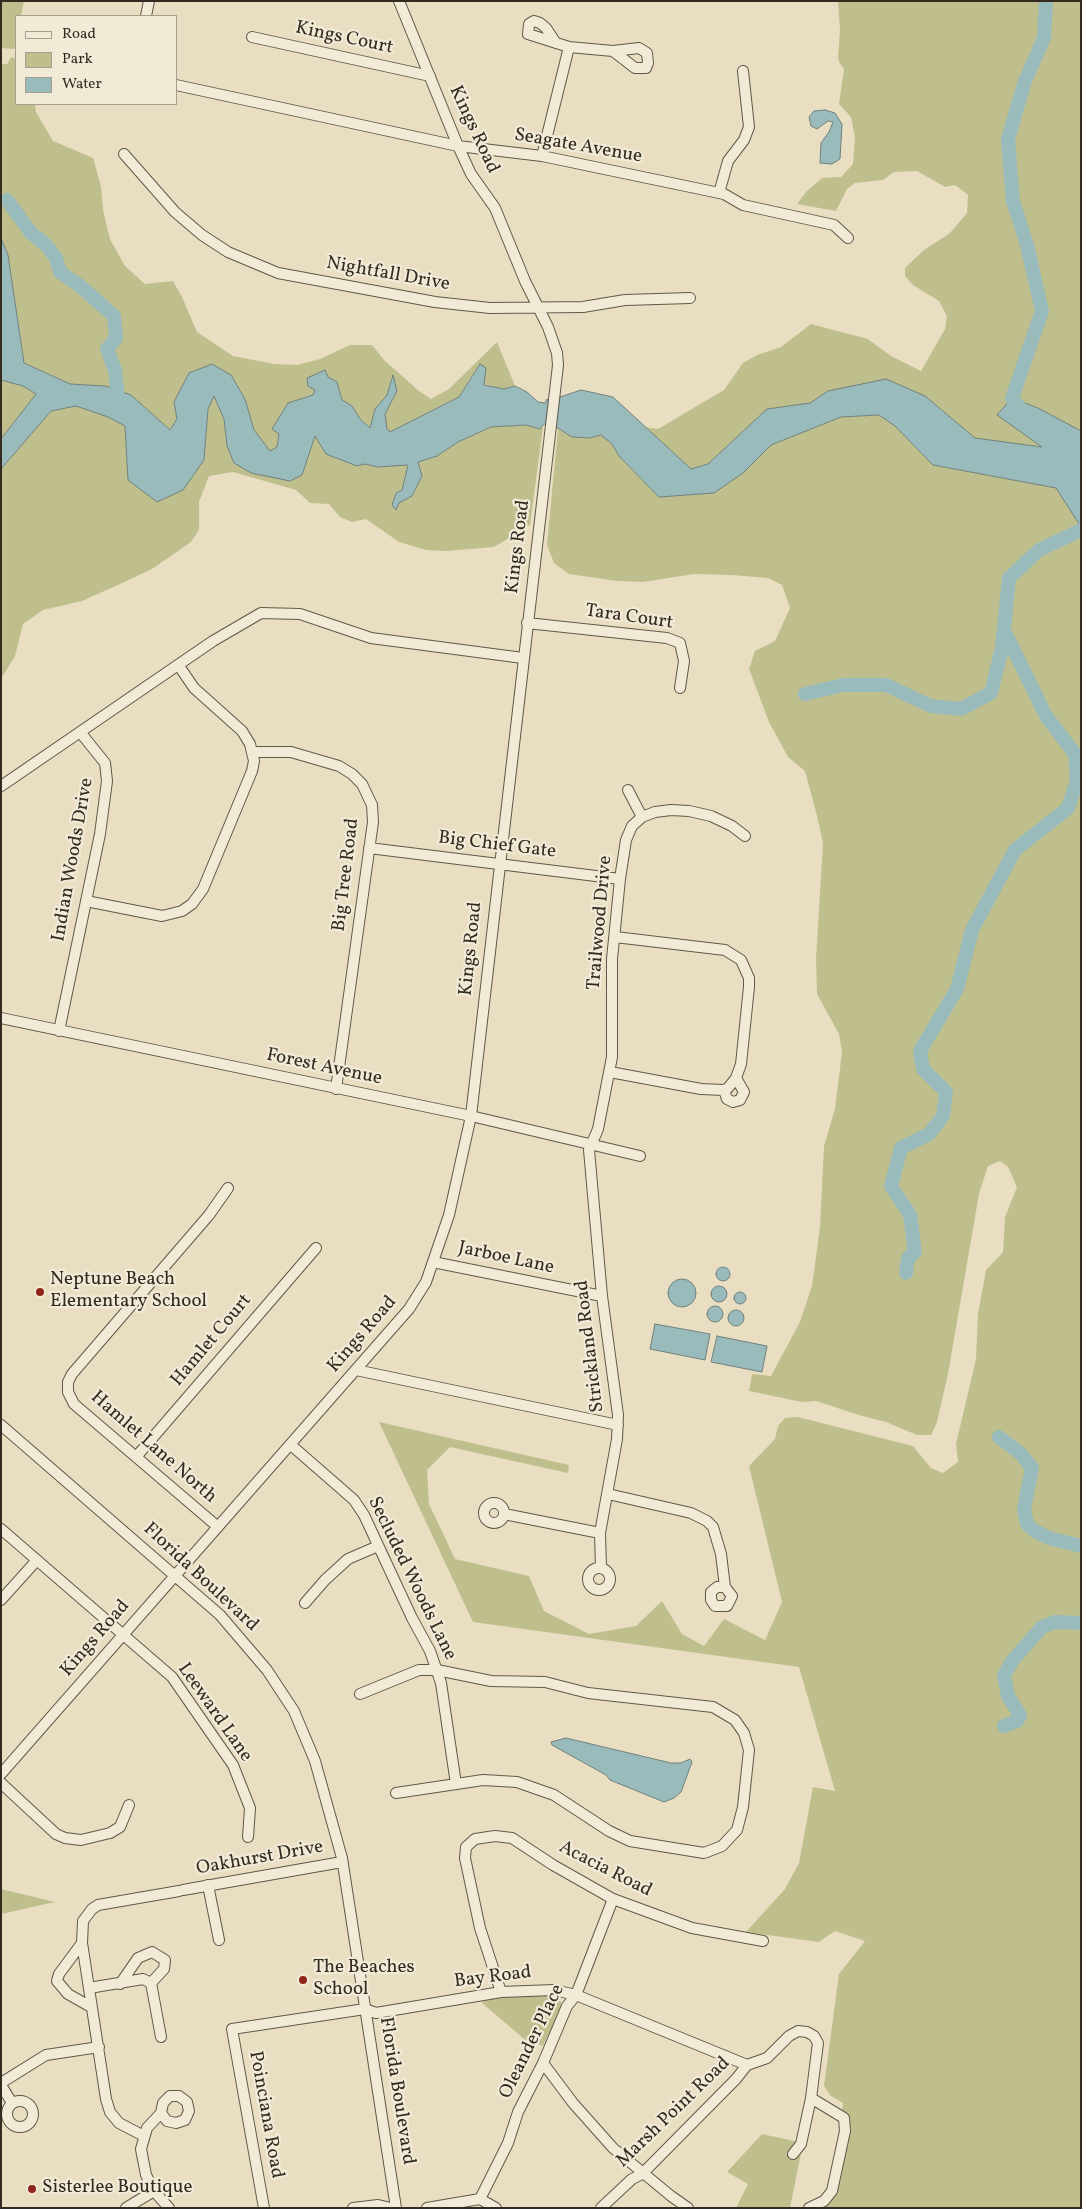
<!DOCTYPE html>
<style>
body{margin:0}
#map{position:relative;width:1082px;height:2209px;overflow:hidden;background:#e9dec2;font-family:Vollkorn,serif}
canvas{display:block}
.frame{position:absolute;inset:0;border:2px solid #332b20;pointer-events:none}
.legend{position:absolute;left:15px;top:15px;width:162px;height:90px;box-sizing:border-box;background:#f1ead7;border:1px solid #a59e8e;margin:0;padding:6px 9px;list-style:none;font-size:15px;color:#332b20}
.legend li{display:flex;align-items:center;gap:10px;height:25px}
.legend b{width:25px;border:1px solid #a59e8e}
</style>
<div id="map">
<canvas width="1082" height="2209"></canvas>
<div class="frame"></div>
<ul class="legend">
<li><b style="height:6px;background:#f1ead7"></b>Road</li>
<li><b style="height:14px;background:#bfbf8e"></b>Park</li>
<li><b style="height:14px;background:#9bb"></b>Water</li>
</ul>
</div>
<script>
const c = document.querySelector('canvas').getContext('2d');
c.lineJoin = 'round';
function fillPath(path, color) { c.fillStyle = color; c.fill(path, 'evenodd'); }
const poly = rows => new Path2D(rows.map(r => 'M' + r).join(''));
function strokePath(path, color, width, dash) { c.strokeStyle = color; c.lineWidth = width; c.lineCap = dash ? 'butt' : 'round'; c.setLineDash(dash || []); c.stroke(path); }
function write(font, color, halo, rows, align = 'center') {
  c.font = font + ' Vollkorn,serif'; c.lineWidth = 4.5; c.setLineDash([]); c.textBaseline = 'middle'; c.strokeStyle = halo; c.fillStyle = color; for (const [text, x, y, turn = 0] of rows) {
    c.save(); c.translate(x, y); c.rotate((+turn || 0) * Math.PI / 180); c.textAlign = isNaN(turn) ? turn : align; if (halo) c.strokeText(text, 0, 0); c.fillText(text, 0, 0); c.restore();
  }
}
fillPath(poly([
 [1,1,24,1,21,16,16,16,16,43,14,49,1,48],
 [838,1,1081,1,1081,431,1038,408,1012,398,1043,448,992,442,975,438,925,396,828,391,810,403,767,409,708,464,691,469,644,427,658,429,724,390,743,363,757,355,781,347,811,324,868,339,891,356,921,371,945,329,947,316,939,301,913,285,905,276,905,268,924,250,949,234,967,213,968,195,955,185,945,187,917,171,894,172,883,180,855,183,847,189,836,211,797,204,806,192,822,178,841,177,853,164,855,137,851,117,839,104,844,69,839,62,838,57,840,30],
 [11,57,16,59,16,104,35,104,36,112,53,141,93,158,101,186,103,210,110,239,125,266,145,284,173,281,182,297,197,332,233,356,274,364,297,365,320,359,350,345,372,345,384,360,419,391,431,399,449,389,497,342,515,386,504,390,484,384,486,368,478,366,459,397,390,432,387,429,385,414,397,391,392,376,387,395,375,409,371,428,360,419,352,406,342,400,337,382,328,377,325,371,313,395,288,403,272,429,279,433,277,448,270,451,254,430,245,399,231,375,174,402,177,419,170,430,131,395,105,386,70,384,24,363,8,255,1,238,1,64,7,64],
 [1,380,23,386,36,394,1,439],
 [214,396,224,419,227,446,290,481,302,474,315,436,365,464,377,467,408,465,402,490,396,493,399,503,412,496,422,476,418,462,437,456,458,442,491,427,526,425,539,429,543,427,530,525,494,547,446,551,426,550,399,542,366,519,352,522,340,517,329,504,310,503,296,490,233,472,209,476,199,502,199,530,191,542,152,569,120,584,82,601,43,610,23,624,15,656,1,679,1,469,51,411,76,406,108,417,125,426,128,480,204,460,208,409],
 [879,415,895,426,933,465,1057,488,1081,527,1081,2208,820,2208,828,2202,846,2115,842,2110,843,2103,831,2096,824,2086,839,1974,865,1941,835,1931,819,1942,746,1932,785,1889,799,1863,813,1787,835,1791,799,1667,473,1622,379,1422,569,1465,568,1473,450,1447,427,1470,429,1504,455,1559,529,1576,544,1611,589,1634,636,1626,662,1601,682,1634,704,1646,724,1619,765,1640,782,1602,749,1466,775,1439,778,1426,785,1418,798,1417,913,1446,931,1468,943,1473,958,1462,956,1444,976,1359,978,1314,986,1270,1003,1252,1005,1217,1017,1187,1008,1167,1000,1161,988,1166,979,1194,948,1374,937,1422,931,1435,917,1435,886,1422,862,1416,816,1401,802,1402,749,1391,752,1374,771,1376,800,1322,812,1286,820,1227,824,1146,835,1109,842,1052,839,1034,817,994,816,959,823,843,817,816,805,771,788,757,769,722,749,669,755,651,775,641,790,608,782,585,768,578,732,575,694,574,643,582,617,581,569,574,554,563,547,545,558,429,572,437,590,438,601,435,612,444,619,456,659,497,743,473,771,445,841,417],
 [1,1889,55,1902,1,1914],
 [533,1994,556,1996,561,2002,561,2008,543,2046,524,2039,482,2003,485,1999],
 [762,2134,803,2143,790,2208,736,2208,748,2184,727,2172]
]), '#bfbf8e');
const water = poly([
 [825,110,835,113,842,124,840,159,832,164,820,163,821,143,829,132,833,122,828,121,817,129,811,126,809,117,814,111,825,110],
 [1,238,8,255,24,363,70,384,105,386,131,395,170,430,177,419,174,402,189,373,212,364,231,375,245,399,254,430,270,451,277,447,279,434,272,429,288,403,313,395,315,390,308,386,307,378,325,370,328,377,337,382,342,400,352,406,360,419,370,428,375,409,387,395,393,375,397,391,385,414,387,429,390,432,459,397,480,364,486,368,484,385,504,389,515,386,527,392,538,402,545,403,547,399,550,403,557,404,560,397,581,390,613,397,691,469,708,464,767,409,810,403,828,391,886,379,925,396,975,438,1042,447,997,415,1012,398,1038,408,1081,431,1081,527,1056,488,933,465,895,426,879,415,841,417,771,445,743,473,714,493,659,497,619,456,612,444,601,435,590,438,572,437,556,427,555,419,549,419,540,429,526,425,491,427,458,442,437,456,418,462,422,476,412,496,399,503,396,510,392,505,396,493,402,490,408,465,377,467,365,464,357,466,326,454,315,436,302,475,290,481,251,473,234,463,227,446,224,419,214,396,208,409,204,460,183,490,157,502,128,480,125,426,108,417,76,406,51,411,1,469,1,439,36,394,23,386,1,380,1,238],
 '716 1274a7 7 0 1 1 14 0a7 7 0 1 1-14 0Z',
 '668 1293a14 14 0 1 1 28 0a14 14 0 1 1-28 0Z',
 '711 1294a8 8 0 1 1 16 0a8 8 0 1 1-16 0Z',
 '734 1298a6 6 0 1 1 12 0a6 6 0 1 1-12 0Z',
 '707 1314a8 8 0 1 1 16 0a8 8 0 1 1-16 0Z',
 '728 1318a8 8 0 1 1 16 0a8 8 0 1 1-16 0Z',
 [655,1324,710,1334,705,1360,650,1349,655,1324],
 [717,1336,767,1346,762,1372,711,1362,717,1336],
 [566,1738,671,1763,681,1763,690,1759,692,1762,681,1792,674,1798,664,1802,610,1780,606,1775,552,1745,551,1742,566,1738]
]);
fillPath(water, '#9bb');
strokePath(water, '#70817d', 1);
strokePath(poly([
 [7,200,31,233,45,244,56,258,60,272,79,285,114,316,116,338,107,349,115,370,118,401],
 [1024,413,1012,398,1042,311,1027,245,1013,201,1008,139,1025,81,1044,38,1046,1],
 [805,694,843,685,886,685,931,706,961,709,991,693,1002,648,1009,578,1039,550,1081,530],
 [906,1273,908,1258,915,1252,910,1215,891,1186,901,1148,929,1134,943,1116,946,1092,923,1069,920,1051,957,989,972,930,1015,850,1068,808,1077,781,1075,754,1046,716,1004,630],
 [999,1437,1021,1454,1032,1468,1024,1509,1027,1524,1035,1531,1049,1538,1081,1546],
 [1004,1726,1017,1721,1020,1715,1008,1696,1004,1675,1013,1660,1042,1627,1055,1622,1081,1623]
]), '#9bb', 14);
const minor = poly([
 [146,16,149,1],
 [252,37,430,76],
 [556,43,546,28,540,23,534,21,529,24,528,34,569,47],
 [176,85,458,146,542,156,724,194,743,205,834,225,848,238],
 [124,154,175,212,202,235,228,252,278,273,435,302,490,308,583,307,625,300,690,298],
 [542,156,569,47,613,51,639,48,647,53,648,63,646,68,635,68,613,51],
 [719,193,728,161,744,140,749,127,743,71],
 [527,623,667,638,680,643,684,661,680,688],
 [253,752,291,752,339,766,352,774,362,784,372,805,373,822,336,1089],
 [1,786,213,641,261,613,300,614,371,638,523,658],
 [628,790,642,817],
 [369,848,620,879],
 [86,901,162,916,182,911,192,904,203,889,252,771,254,761,250,744,242,731,194,688,179,666],
 [1,1018,471,1116,640,1156],
 [59,1031,100,834,107,781,105,763,80,732],
 [610,1072,701,1089,724,1090,728,1088,736,1078,741,1064,749,987,749,978,741,960,725,950,615,937],
 [724,1090,727,1099,733,1102,740,1100,744,1092,736,1078],
 [433,1262,602,1296],
 [356,1370,618,1425],
 [1,1425,220,1615,267,1670,294,1711,315,1761,342,1858,396,2208],
 [291,1445,354,1500,364,1515,412,1618,430,1651,441,1683,456,1784],
 [136,1457,316,1248],
 [608,1494,691,1513,707,1521,713,1527,721,1554,725,1587,732,1596,727,1606,715,1606,711,1600,711,1592,717,1587,725,1587],
 '484 1513a10 10 0 1 1 20 0a10 10 0 1 1-20 0Z',
 [504,1514,600,1533],
 [218,1527,74,1404,68,1392,68,1382,72,1374,209,1215,228,1188],
 [1,1529,172,1677,233,1765,250,1808,248,1837],
 [601,1568,600,1533,617,1439,618,1415,602,1296,589,1150,598,1129,612,1057,612,959,620,879,626,840,632,826,642,817,655,812,671,810,689,811,711,816,732,826,745,836],
 '588 1579a11 11 0 1 1 22 0a11 11 0 1 1-22 0Z',
 [1,1600,37,1560],
 [305,1603,325,1580,348,1559,378,1546],
 [360,1694,419,1670,437,1670,491,1681,545,1682,588,1693,713,1707,735,1720,744,1733,749,1750,743,1807,737,1830,722,1846,704,1853,630,1841,609,1831,554,1795,517,1782,483,1780,396,1793],
 [1,1774,409,1309,426,1282,449,1215,471,1116,558,365,557,353,548,327,525,281,495,208,471,174,458,146,399,1],
 [1,1783,56,1834,65,1838,81,1840,110,1833,120,1827,129,1805],
 [208,1885,219,1940],
 [183,1890,342,1862],
 [82,1943,59,1974,57,1981,68,1994,91,2007],
 [120,1984,138,1958,152,1952,165,1960,164,1969,151,1983],
 [89,1988,143,1979,151,1983,161,2037],
 [501,1992,480,1928,465,1858,466,1847,475,1839,495,1836,512,1838,553,1865,613,1899,692,1928,763,1941],
 [543,2063,573,2103,613,2148,671,2196,688,2208],
 [1,2083,46,2055,99,2047],
 [1,2085,12,2103],
 '7 2114a13 13 0 1 1 26 0a13 13 0 1 1-26 0Z',
 [161,2113,167,2121,176,2123,185,2120,189,2111,187,2102,179,2096,170,2096,163,2103,161,2113,147,2128,141,2149,146,2175,154,2191,169,2208],
 [144,2136,119,2123,110,2112,106,2099,82,1943,83,1921,92,1909,98,1905,179,1891],
 [793,2154,801,2144,811,2098],
 [480,2199,508,2143,518,2112,543,2063,567,2006,576,1995,613,1899],
 [126,2208,154,2191],
 [264,2208,232,2029,365,2009,376,2013,501,1992,554,1990,576,1995,747,2065],
 [353,2208,378,2205,391,2208],
 [427,2208,480,2199,496,2208],
 [601,2208,632,2179,642,2174,736,2079,747,2065,767,2058,789,2036,798,2031,807,2032,814,2036,818,2043,811,2098,844,2118,845,2131,832,2191,824,2201,809,2208]
]);
strokePath(minor, '#605848', 12);
strokePath(minor, '#f1ead7', 10);
for (const [x, y, r, color] of [
 [40,1292,5,"#8f2418"],
 [303,1980,5,"#8f2418"],
 [32,2189,5,"#8f2418"]
]) { const dot = new Path2D(); dot.arc(x, y, r, 0, 2 * Math.PI); c.fillStyle = color; c.fill(dot); strokePath(dot, '#f1ead7', 2); }
write('19px', '#332b20', '#f1ead7', [
 ["Kings Court",344,39,12],
 ["Kings Road",473,130,65],
 ["Seagate Avenue",578,147,10],
 ["Nightfall Drive",388,275,10],
 ["Kings Road",519,547,-83],
 ["Tara Court",629,618,8],
 ["Big Chief Gate",497,846,7],
 ["Indian Woods Drive",74,860,-80],
 ["Big Tree Road",347,875,-83],
 ["Trailwood Drive",601,923,-85],
 ["Kings Road",472,949,-84],
 ["Forest Avenue",324,1068,12],
 ["Jarboe Lane",506,1259,12],
 ["Kings Road",363,1335,-49],
 ["Hamlet Court",212,1341,-50],
 ["Strickland Road",591,1346,-97],
 ["Hamlet Lane North",153,1448,41],
 ["Florida Boulevard",200,1578,43],
 ["Secluded Woods Lane",411,1579,64],
 ["Kings Road",96,1639,-49],
 ["Leeward Lane",214,1713,55],
 ["Oakhurst Drive",260,1859,-10],
 ["Acacia Road",605,1870,27],
 ["Bay Road",493,1978,-7],
 ["Oleander Place",533,2042,-64],
 ["Florida Boulevard",396,2091,81],
 ["Marsh Point Road",674,2113,-44],
 ["Poinciana Road",265,2115,80]
]);
write('19px', '#332b20', '#f1ead7', [
 ["Neptune Beach",50,1281],
 ["Elementary School",50,1303],
 ["The Beaches",313,1969],
 ["School",313,1991],
 ["Sisterlee Boutique",42,2189]
], 'left');
</script>
